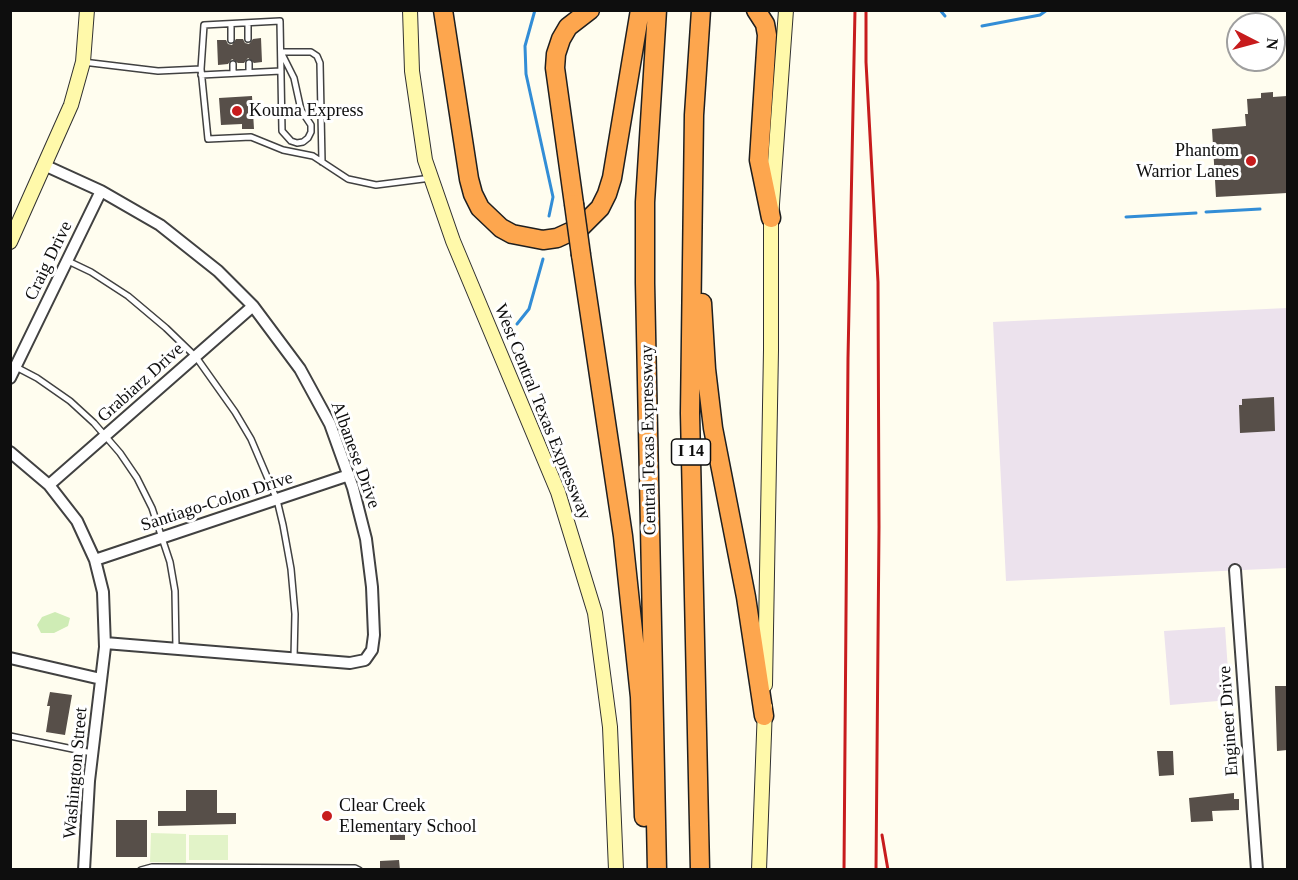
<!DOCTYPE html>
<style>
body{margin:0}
#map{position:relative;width:1298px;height:880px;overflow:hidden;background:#fffdef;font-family:Georgia,serif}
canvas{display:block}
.frame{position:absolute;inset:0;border:12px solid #0e0e0e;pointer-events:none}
.north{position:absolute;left:1226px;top:12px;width:60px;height:60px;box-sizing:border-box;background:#fff;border:2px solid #9f9f9f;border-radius:50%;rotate:96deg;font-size:16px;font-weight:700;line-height:24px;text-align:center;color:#0e0e0e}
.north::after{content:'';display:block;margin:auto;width:21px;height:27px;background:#c71c1d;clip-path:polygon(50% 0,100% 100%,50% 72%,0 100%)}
</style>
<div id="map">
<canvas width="1298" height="880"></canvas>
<div class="frame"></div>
<div class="north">N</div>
</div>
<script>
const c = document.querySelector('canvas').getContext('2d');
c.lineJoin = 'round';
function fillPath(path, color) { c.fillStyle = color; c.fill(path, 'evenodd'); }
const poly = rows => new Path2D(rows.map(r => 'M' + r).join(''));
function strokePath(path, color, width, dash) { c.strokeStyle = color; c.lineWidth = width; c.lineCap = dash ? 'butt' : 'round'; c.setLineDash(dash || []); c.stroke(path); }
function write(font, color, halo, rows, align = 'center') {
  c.font = font + ' Georgia,serif'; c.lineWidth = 6; c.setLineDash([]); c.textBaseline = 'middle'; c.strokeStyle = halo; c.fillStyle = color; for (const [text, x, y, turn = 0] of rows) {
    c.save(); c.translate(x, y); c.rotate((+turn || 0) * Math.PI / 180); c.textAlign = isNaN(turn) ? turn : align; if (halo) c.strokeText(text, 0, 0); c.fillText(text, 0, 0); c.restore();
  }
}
fillPath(poly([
 [1287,308,1287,568,1006,581,993,322],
 [1225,627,1230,700,1170,705,1164,631]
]), '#ece2ed');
fillPath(poly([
 [55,612,70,618,68,626,54,633,41,633,37,625,42,617]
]), '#cfecb5');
fillPath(poly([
 [151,833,186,834,186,863,150,862],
 [189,835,228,835,228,860,189,860]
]), '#e2f3c8');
strokePath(poly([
 [535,10,525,46,526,74,553,197,549,216],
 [940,10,945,16],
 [982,26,1040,15,1047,10],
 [1206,212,1260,209],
 [1126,217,1196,213],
 [517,324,529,309,543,259]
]), '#328dd6', 3);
fillPath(poly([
 [261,38,262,62,254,63,248,58,244,63,238,63,232,59,228,64,218,65,217,40,226,40,228,44,232,45,236,39,243,39,245,43,249,44,253,39],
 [1273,92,1273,97,1287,96,1287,193,1216,197,1212,129,1246,126,1245,114,1248,114,1247,99,1261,98,1261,93],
 [252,96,254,129,242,129,242,124,221,125,219,98],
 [1274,397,1275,431,1240,433,1239,405,1242,405,1242,399],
 [1275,686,1287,686,1287,750,1277,751],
 [50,692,72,695,65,735,46,732,50,706,47,706],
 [1157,751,1173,751,1174,775,1159,776],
 [186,790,217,790,217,813,236,813,236,824,158,826,158,811,186,811],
 [1234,793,1234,799,1239,799,1239,810,1212,811,1213,821,1191,822,1189,798],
 [116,820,147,820,147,857,116,857],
 [390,826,405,826,405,840,390,840],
 [399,860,400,870,380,870,380,861]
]), '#574f49');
const lane = poly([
 [248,23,248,39],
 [231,24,231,40],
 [83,62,158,71,201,69],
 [249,63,249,72],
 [233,64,233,73],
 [201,75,281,71],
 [322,162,320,63,317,56,311,52,281,52,294,78,301,110,311,125,311,132,308,138,303,142,297,143,291,141,282,131,280,21,204,25,201,69,208,139,251,137,283,150,313,156,348,179,376,185,431,178],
 [68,261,91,272,128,296,166,328,196,357,235,412,251,439,277,500,283,525,291,569,295,614,294,658],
 [16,367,37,378,70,401,94,423,120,453,137,478,152,508,170,562,175,591,176,648],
 [10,736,92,753],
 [141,870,152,867,355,868,359,870]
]);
const street = poly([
 [44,165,101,191,160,225,218,271,253,306,300,369,330,424,353,488,366,539,372,587,374,635,372,650,365,660,350,663,105,643],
 [10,378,101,191],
 [10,452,49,485,77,521,95,560,103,592,105,647,89,781,84,870],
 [49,485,253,306],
 [95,560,349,475],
 [1235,570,1257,870],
 [10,658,101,679]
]);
const secondary = poly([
 [410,10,412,71,425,160,453,241,558,492,595,613,610,727,616,870],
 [10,242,71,105,83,62,87,10],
 [765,685,771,350,771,218,786,10],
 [759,870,765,707]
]);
const highway = poly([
 [443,10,469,179,473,194,480,208,501,228,512,234,543,240,557,238,581,227,600,208,607,194,612,178,640,10],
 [657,10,645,202,645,283,657,870],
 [756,10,765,24,767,35,759,160,771,218],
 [574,204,555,68,556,54,561,39,568,27,590,10],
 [581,255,623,536,640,697,644,817],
 [702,303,706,369,713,428,746,597,764,716],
 [700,870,690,413,694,115,701,10]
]);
strokePath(lane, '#414141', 8);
strokePath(street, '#414141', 14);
strokePath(secondary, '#303030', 16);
strokePath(highway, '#1f1f1f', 21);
strokePath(lane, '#fff', 5);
strokePath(street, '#fff', 10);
strokePath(secondary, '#fff9aa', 14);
strokePath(highway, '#fda64e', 18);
strokePath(poly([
 [866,10,866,62,878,282,879,527,876,870],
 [882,835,888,870],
 [844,870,848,358,855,10]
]), '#c71c1d', 3);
const highwayBridge = poly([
 [574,204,581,255]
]);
strokePath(highwayBridge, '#1f1f1f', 21, []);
strokePath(highwayBridge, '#fda64e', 18);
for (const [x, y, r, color] of [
 [237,111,6,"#c71c1d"],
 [1251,161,6,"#c71c1d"],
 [327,816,6,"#c71c1d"]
]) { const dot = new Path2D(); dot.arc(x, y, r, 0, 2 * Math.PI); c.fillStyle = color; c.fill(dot); strokePath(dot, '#fff', 2); }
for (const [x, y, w] of [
 [691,452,39]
]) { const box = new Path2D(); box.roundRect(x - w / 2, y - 13, w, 26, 4.5); c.fillStyle = '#fff'; c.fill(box); strokePath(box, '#0e0e0e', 1.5); }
write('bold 16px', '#0e0e0e', null, [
 ["I 14",691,452]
]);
write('18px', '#0e0e0e', '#fff', [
 ["Kouma Express",249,111],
 ["Phantom",1239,151,"right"],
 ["Warrior Lanes",1239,172,"right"],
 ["Clear Creek",339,806],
 ["Elementary School",339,827]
], 'left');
write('18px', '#0e0e0e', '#fff', [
 ["Craig Drive",49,261,-64],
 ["Grabiarz Drive",141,383,-42],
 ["West Central Texas Expressway",542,412,68],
 ["Central Texas Expressway",649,440,-91],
 ["Albanese Drive",355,455,70],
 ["Santiago-Colon Drive",217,502,-18],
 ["Engineer Drive",1229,721,-94],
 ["Washington Street",76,773,-85]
]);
</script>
